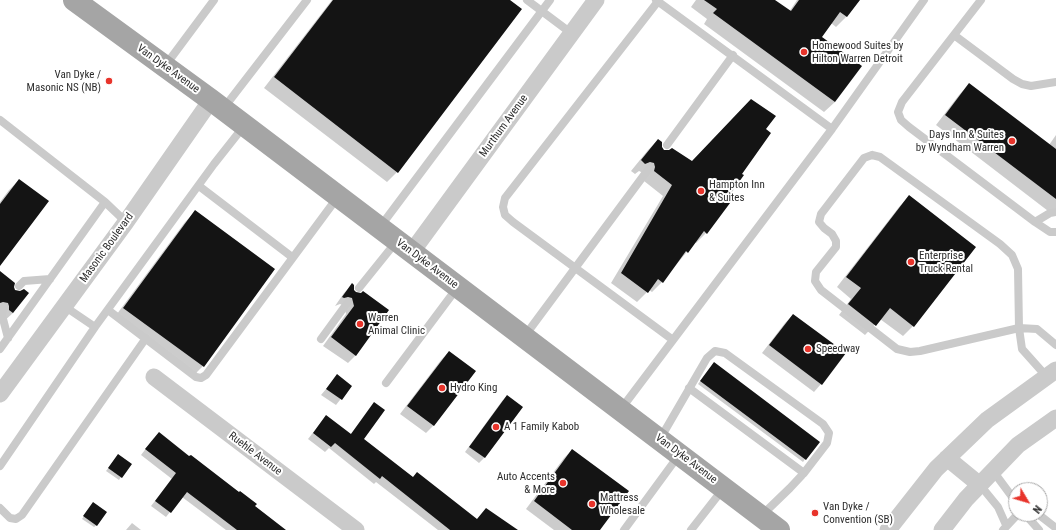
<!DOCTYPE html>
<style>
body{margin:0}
#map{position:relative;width:1056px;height:530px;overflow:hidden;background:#fff;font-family:"Roboto Condensed",sans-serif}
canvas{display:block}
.north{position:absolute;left:1008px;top:482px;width:40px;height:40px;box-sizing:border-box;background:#fff;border:1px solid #ababab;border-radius:50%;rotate:128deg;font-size:11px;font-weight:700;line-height:16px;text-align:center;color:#2d2d2d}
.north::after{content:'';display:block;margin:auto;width:14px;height:18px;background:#e8342b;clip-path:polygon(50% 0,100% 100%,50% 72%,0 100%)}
</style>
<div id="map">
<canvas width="1056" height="530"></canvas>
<div class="north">N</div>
</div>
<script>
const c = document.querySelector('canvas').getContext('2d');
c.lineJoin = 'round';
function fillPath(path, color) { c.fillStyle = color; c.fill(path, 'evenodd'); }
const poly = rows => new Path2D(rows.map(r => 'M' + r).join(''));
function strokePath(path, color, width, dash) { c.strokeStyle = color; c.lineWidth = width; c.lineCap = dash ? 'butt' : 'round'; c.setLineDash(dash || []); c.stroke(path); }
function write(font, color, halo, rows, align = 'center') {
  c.font = font + ' "Roboto Condensed",sans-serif'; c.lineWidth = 4; c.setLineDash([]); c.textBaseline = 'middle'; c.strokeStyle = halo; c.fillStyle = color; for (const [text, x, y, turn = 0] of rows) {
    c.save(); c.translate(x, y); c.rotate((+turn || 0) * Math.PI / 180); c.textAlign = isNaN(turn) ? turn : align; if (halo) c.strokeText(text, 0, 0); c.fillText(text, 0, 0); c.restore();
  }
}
fillPath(poly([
 [332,0,508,0,397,172,387,182,264,88],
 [696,0,773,0,789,12,797,0,855,0,857,2,846,17,836,27,831,23,821,37,835,102,824,112,704,24,707,19,691,7],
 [969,84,1049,145,1056,135,1056,210,1052,214,936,125,959,95],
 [765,130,741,174,706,233,696,243,695,242,662,282,652,292,649,290,637,302,611,283,663,196,644,181,646,178,643,173,639,171,635,174,631,171,648,150,658,140,664,151,692,162],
 [19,180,0,264,0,202,9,190],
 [909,196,913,326,903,336,880,319,865,335,839,315,851,299,837,287,899,207],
 [195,212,203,366,193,376,114,318,185,222],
 [0,273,15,291,27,293,13,313,2,323,0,321],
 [352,285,353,290,355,293,356,355,348,363,323,346,346,314,344,306,340,304,335,306,344,293],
 [793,315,821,384,814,392,762,353,785,323],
 [449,352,434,425,426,433,400,414,441,360],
 [712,366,818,442,803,462,698,384],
 [337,376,351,386,336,405,321,395],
 [507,396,484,458,479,463,465,452,502,401],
 [375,403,363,439,413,478,477,520,516,530,438,530,376,482,374,484,329,448,325,452,308,439,326,416,350,435],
 [154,438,254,506,284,530,226,530,182,497,166,517,151,506,172,479,141,455],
 [572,450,599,530,554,530,526,509,564,458],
 [116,458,121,477,119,480,106,471],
 [91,506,97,525,94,527,82,519],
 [132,523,141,530,126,530]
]), '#0003');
fillPath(poly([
 [333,0,510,0,522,9,398,173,274,77],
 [704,0,775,0,791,11,799,0,860,0,847,17,840,12,822,37,862,66,835,102,713,13,717,9],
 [969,83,1056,149,1056,199,945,115],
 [751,99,776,116,766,129,771,133,742,174,744,175,729,196,733,199,707,234,704,231,688,253,686,251,663,283,658,279,648,293,621,273,672,185,654,171,655,167,654,163,650,162,645,164,641,160,658,139,662,142,662,147,664,150,669,150,672,148,692,161],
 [19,179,49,201,0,266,0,204],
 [909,195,976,247,914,327,890,308,876,326,848,304,861,288,846,277],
 [195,210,275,269,204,367,123,308],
 [0,271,15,283,14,287,15,290,20,291,24,289,29,293,13,313,9,310,9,306,8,303,3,302,0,303],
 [352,283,354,285,354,290,356,292,361,293,363,291,389,310,356,356,331,337,354,306,352,298,348,297,344,298,342,297],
 [793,314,846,353,822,385,769,345],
 [449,351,476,371,434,426,407,406],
 [714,362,820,442,806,460,700,381],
 [337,374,352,386,342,400,326,389],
 [507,395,523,407,485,458,469,447],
 [374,402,385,410,364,439,413,477,417,472,477,519,486,508,518,530,450,530,382,476,380,479,335,443,331,447,313,433,326,415,351,434],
 [159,432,189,456,191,455,239,492,240,491,257,504,255,506,286,530,237,530,187,492,171,513,155,501,176,473,145,449],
 [572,449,629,491,600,530,572,530,534,501],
 [118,454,132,464,122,478,108,468],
 [93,502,107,512,97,526,83,516]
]), '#141414');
strokePath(poly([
 [527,0,571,33],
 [659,0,505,198,503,207,505,215,513,222,673,340],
 [981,0,902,102,898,112,901,120,909,127,1035,222,1050,232,1056,232],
 [954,35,1013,79,1022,84,1031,86,1056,82],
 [165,66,214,0],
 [223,109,307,0],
 [0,120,105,202,126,222],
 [832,129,924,0],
 [667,145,733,55],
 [872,155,880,157,1000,244,1012,255,1018,269,1019,328,920,351,910,352,897,349,821,290,815,281,816,272,836,247,836,241,832,234,824,228,819,222,821,214,864,158,872,155],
 [199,186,292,257],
 [1035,222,1050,213,1056,212],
 [380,227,550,0],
 [19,286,24,281,50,279],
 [359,288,396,242],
 [64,306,95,327],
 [4,307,2,315,8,338],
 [108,310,196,377,201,378,206,375,337,198],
 [524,337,650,167],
 [321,339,348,302],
 [0,349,105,202],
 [1047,377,1022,349,1019,328,1037,329,1056,345],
 [386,383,457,288],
 [689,388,804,473],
 [621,409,832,129,656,0],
 [660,439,707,358,715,351,725,353,823,424,829,433,827,443,804,473,790,488,761,516],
 [0,466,95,327,214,164,244,126],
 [993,471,1016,502],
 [980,485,998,507,1006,525],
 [0,508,10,518,16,519,22,515,146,338],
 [1025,514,1039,530],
 [1038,514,1056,528],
 [624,530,679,455],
 [691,530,723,489],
 [1003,530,1018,514]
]), '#cacaca', 8);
strokePath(poly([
 [411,253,596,0],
 [154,377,356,530],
 [0,394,126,222,211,100],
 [947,458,980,485],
 [888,530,936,469,987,420,1056,370],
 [942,530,966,499,1018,445,1056,418]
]), '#cacaca', 17);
strokePath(poly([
 [74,0,211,100,779,530]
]), '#a5a5a5', 22);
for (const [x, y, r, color] of [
 [804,52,4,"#e8342b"],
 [109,81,4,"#e8342b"],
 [1012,141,4,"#e8342b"],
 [701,191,4,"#e8342b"],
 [911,262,4,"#e8342b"],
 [360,324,4,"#e8342b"],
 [808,349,4,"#e8342b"],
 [442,388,4,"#e8342b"],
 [496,427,4,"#e8342b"],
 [563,483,4,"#e8342b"],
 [592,504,4,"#e8342b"],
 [815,513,4,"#e8342b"]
]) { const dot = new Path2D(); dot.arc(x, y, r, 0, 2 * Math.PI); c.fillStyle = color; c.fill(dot); strokePath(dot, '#fff', 1.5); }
write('11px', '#2d2d2d', '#fff', [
 ["Homewood Suites by",812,46],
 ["Hilton Warren Detroit",812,59],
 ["Van Dyke /",101,75,"right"],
 ["Masonic NS (NB)",101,88,"right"],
 ["Days Inn & Suites",1004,135,"right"],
 ["by Wyndham Warren",1004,148,"right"],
 ["Hampton Inn",709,185],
 ["& Suites",709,198],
 ["Enterprise",919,256],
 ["Truck Rental",919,269],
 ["Warren",368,318],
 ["Animal Clinic",368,331],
 ["Speedway",816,349],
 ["Hydro King",450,388],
 ["A 1 Family Kabob",504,427],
 ["Auto Accents",555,477,"right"],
 ["& More",555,490,"right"],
 ["Mattress",600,498],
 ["Wholesale",600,511],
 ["Van Dyke /",823,507],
 ["Convention (SB)",823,520]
], 'left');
write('11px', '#2d2d2d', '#fff', [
 ["Van Dyke Avenue",168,69,36],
 ["Murthum Avenue",504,126,-54],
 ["Masonic Boulevard",107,248,-54],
 ["Van Dyke Avenue",427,264,37],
 ["Ruehle Avenue",255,454,37],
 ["Van Dyke Avenue",686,459,37]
]);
</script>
